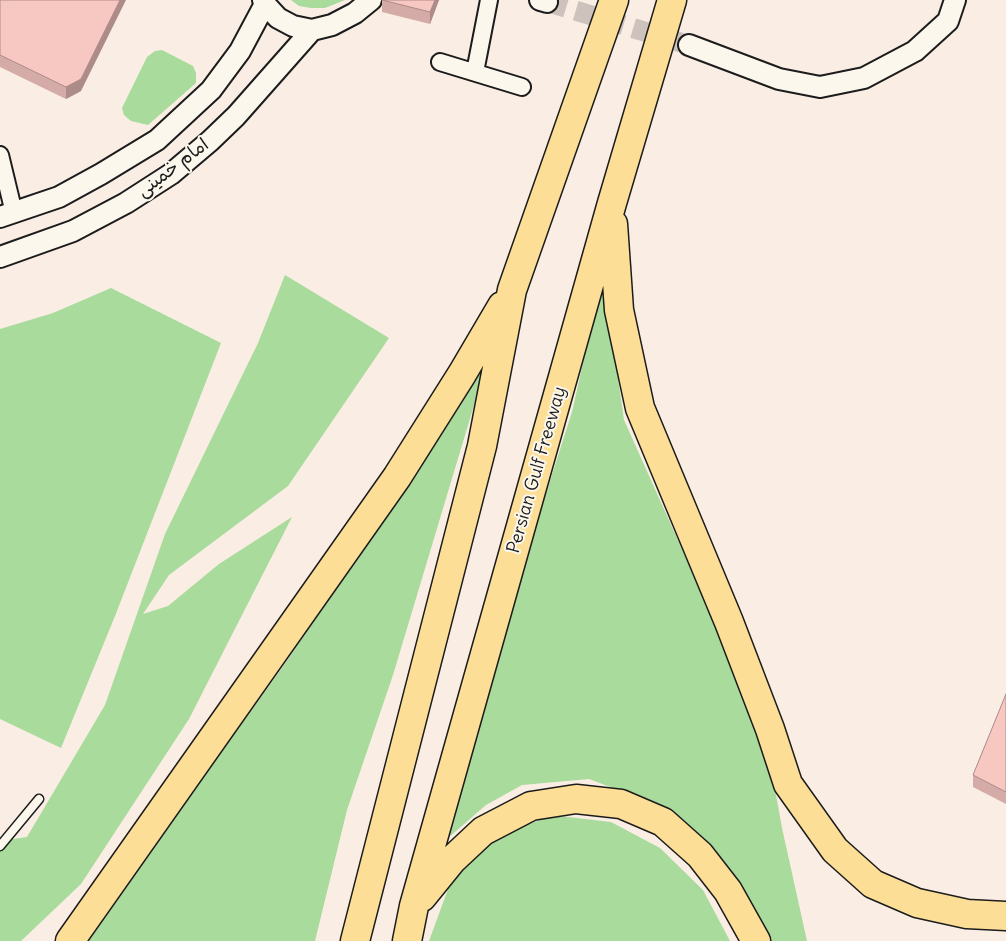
<!DOCTYPE html>
<meta charset="utf-8">
<style>
body{margin:0}
canvas{display:block;background:#faede4}
</style>
<canvas width="1006" height="941"></canvas>
<script>
const c = document.querySelector('canvas').getContext('2d');
c.lineJoin = 'round';
function fillPath(path, color) { c.fillStyle = color; c.fill(path, 'evenodd'); }
const poly = rows => new Path2D(rows.map(r => 'M' + r).join(''));
function strokePath(path, color, width, dash) { c.strokeStyle = color; c.lineWidth = width; c.lineCap = dash ? 'butt' : 'round'; c.setLineDash(dash || []); c.stroke(path); }
function write(font, color, halo, rows, align = 'center') {
  c.font = font + ' Delius,"Playpen Sans Arabic",sans-serif'; c.lineWidth = 4; c.setLineDash([]); c.textBaseline = 'middle'; c.strokeStyle = halo; c.fillStyle = color; for (const [text, x, y, turn = 0] of rows) {
    c.save(); c.translate(x, y); c.rotate((+turn || 0) * Math.PI / 180); c.textAlign = isNaN(turn) ? turn : align; if (halo) c.strokeText(text, 0, 0); c.fillText(text, 0, 0); c.restore();
  }
}
fillPath(poly([
 [291,0,345,0,325,8,311,8,299,6],
 [162,50,193,66,196,73,196,83,148,125,131,121,124,115,122,108,147,57,155,51],
 [603,274,624,420,733,663,769,756,782,828,807,941,767,941,709,848,669,809,589,779,522,785,486,805,440,845,482,694,572,412],
 [285,275,389,338,288,486,169,575,143,614,168,606,219,564,292,517,189,719,81,884,21,941,0,941,0,841,27,837,105,705,165,534,258,343],
 [111,288,221,343,115,616,61,748,0,719,0,329,53,313],
 [490,352,393,675,347,810,315,941,85,941,282,668,406,486],
 [551,815,611,822,660,848,703,890,730,941,429,941,451,881,492,840]
]), '#a8db9c');
strokePath(poly([
 [547,2,689,45]
]), '#cec3bc', 20, [20, 10]);
const service = poly([
 [0,846,39,799]
]);
const minor = poly([
 [440,62,522,87],
 [475,72,489,0],
 [0,155,14,213]
]);
const tertiary = poly([
 [263,0,265,4,278,18,293,26,312,30,332,25,355,13,371,0],
 [540,0,547,2],
 [689,45,779,79,820,87,864,78,915,51,948,21,955,0],
 [0,217,59,197,101,174,157,140,211,90,240,51,265,4],
 [0,257,73,231,126,203,171,174,210,141,236,116,312,30]
]);
const motorway = poly([
 [613,224,619,310,640,408,729,622,770,729,788,784,835,850,873,884,917,903,967,914,1006,916],
 [422,897,452,860,483,831,531,806,576,799,621,804,663,822,700,855,728,891,756,941],
 [70,941,397,477,462,374,502,306],
 [355,941,482,446,512,290,614,0],
 [407,941,414,906,612,203,672,0]
]);
strokePath(service, '#1c1c1c', 11);
strokePath(minor, '#1c1c1c', 20);
strokePath(tertiary, '#1c1c1c', 24);
strokePath(motorway, '#1c1c1c', 31);
strokePath(service, '#fbf7ec', 8);
strokePath(minor, '#fbf7ec', 16);
strokePath(tertiary, '#fbf7ec', 20);
strokePath(motorway, '#fcde96', 28);
fillPath(poly([
 [0,0,81,91,66,99,0,67],
 [382,0,439,0,430,24,382,12],
 [1006,694,1006,804,973,787,973,775]
]), '#d4aba7');
fillPath(poly([
 [120,0,126,0,81,91,66,99,66,87],
 [435,0,439,0,430,24,430,12]
]), '#ad8b88');
const building = poly([
 [0,0,120,0,81,79,66,87,0,55,0,0],
 [382,0,435,0,430,12,382,0],
 [1006,694,1006,792,973,775,1006,694]
]);
fillPath(building, '#f7c7c2');
strokePath(building, '#ad8b88', 1);
write('18px', '#1c1c1c', '#fbf7ec', [
 ["امام خمینی",173,168,-37],
 ["Persian Gulf Freeway",537,470,-74]
]);
</script>
